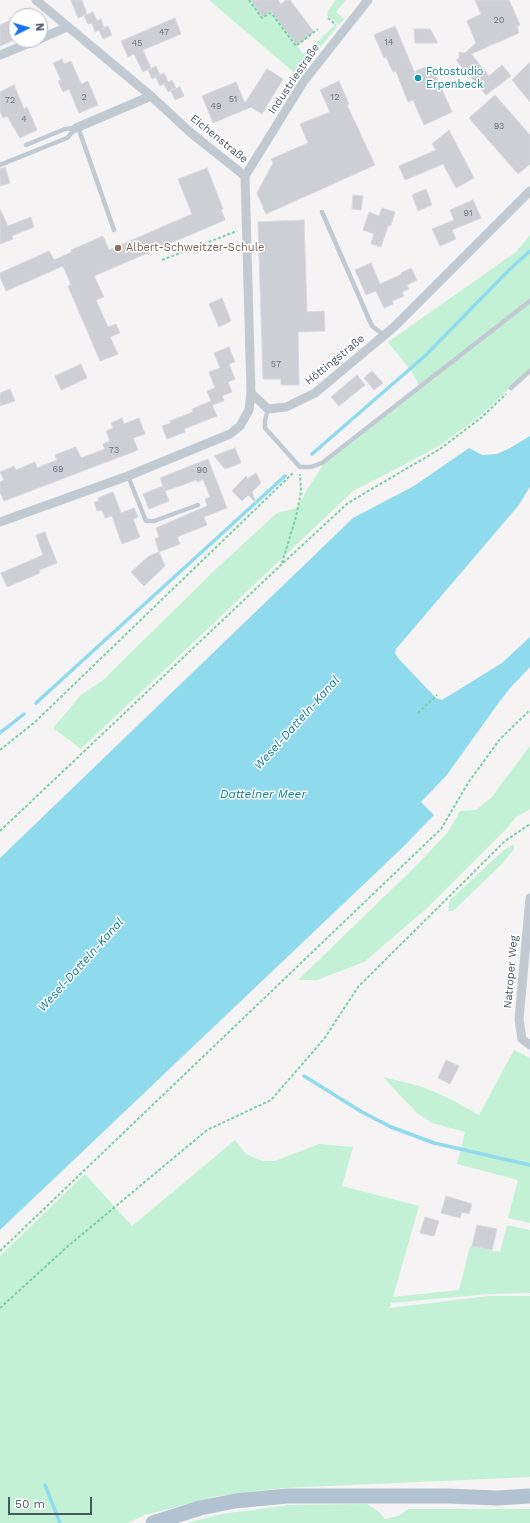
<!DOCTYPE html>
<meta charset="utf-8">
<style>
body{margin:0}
#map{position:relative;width:530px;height:1523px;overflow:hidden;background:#f5f3f3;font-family:"Work Sans",sans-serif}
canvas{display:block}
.north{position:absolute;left:8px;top:8px;width:40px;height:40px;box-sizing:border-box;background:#fff;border:1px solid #b7bbc0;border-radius:50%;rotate:85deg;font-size:11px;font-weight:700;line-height:16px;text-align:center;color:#4a5661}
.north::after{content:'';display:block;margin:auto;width:14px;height:18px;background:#1a73e8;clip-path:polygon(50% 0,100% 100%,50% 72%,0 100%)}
.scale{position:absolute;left:8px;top:1497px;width:84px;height:18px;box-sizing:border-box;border:2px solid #4a5661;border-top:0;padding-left:5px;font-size:12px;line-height:14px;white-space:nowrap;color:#4a5661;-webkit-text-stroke:3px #fff;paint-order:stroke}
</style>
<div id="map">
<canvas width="530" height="1523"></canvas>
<div class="north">N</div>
<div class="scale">50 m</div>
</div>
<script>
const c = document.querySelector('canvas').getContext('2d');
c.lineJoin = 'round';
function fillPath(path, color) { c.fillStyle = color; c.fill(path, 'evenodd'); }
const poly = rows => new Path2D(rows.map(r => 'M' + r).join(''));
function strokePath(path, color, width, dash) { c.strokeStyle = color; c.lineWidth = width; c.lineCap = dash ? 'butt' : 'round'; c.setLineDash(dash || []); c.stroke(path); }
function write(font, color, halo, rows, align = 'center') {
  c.font = font + ' "Work Sans",sans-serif'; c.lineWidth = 3; c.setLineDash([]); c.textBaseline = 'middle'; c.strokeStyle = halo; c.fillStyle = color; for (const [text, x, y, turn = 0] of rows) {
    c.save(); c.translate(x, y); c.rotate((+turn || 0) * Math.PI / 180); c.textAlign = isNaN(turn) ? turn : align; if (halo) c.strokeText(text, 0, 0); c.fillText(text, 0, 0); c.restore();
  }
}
fillPath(poly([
 [209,0,251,0,263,17,271,11,303,54,317,42,334,26,337,27,297,75],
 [336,0,346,0,336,12,344,19,339,25,327,15,328,11],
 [530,235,530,299,419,385,412,372,388,342,516,252],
 [530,302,530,369,480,416,439,446,396,469,353,491,81,749,53,728,81,695,102,681,217,568,277,513,297,508,308,488,323,465],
 [530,746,530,809,516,817,507,828,426,909,364,962,317,980,298,980,417,865,448,832,460,811,476,810,491,798],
 [514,844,514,849,502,864,453,911,448,911,450,900,505,849],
 [514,1050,530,1058,530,1223,508,1218,518,1180,457,1164,465,1132,432,1123,417,1113,383,1077,423,1087,450,1099,479,1115],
 [235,1140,246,1154,262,1161,275,1161,319,1144,353,1147,342,1186,419,1206,393,1297,459,1290,470,1246,500,1252,507,1225,530,1230,530,1293,488,1294,391,1303,389,1308,489,1296,530,1296,530,1477,283,1488,218,1496,145,1515,128,1523,0,1523,0,1256,85,1174,132,1226],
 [367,1504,379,1512,385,1519,399,1516,408,1509,530,1509,530,1523,187,1523,222,1514,289,1505]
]), '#c3f1d5');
fillPath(poly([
 [530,436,530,487,518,506,396,649,395,653,398,658,436,698,442,700,502,663,530,637,530,667,511,687,500,701,446,776,421,802,434,815,402,848,0,1230,0,858,353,518,414,486,469,448,482,455,497,454,510,448]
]), '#90daee');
strokePath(poly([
 [312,454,426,355,508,271,530,251],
 [36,703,285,476],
 [0,733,24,714],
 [304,1076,362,1112,391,1127,434,1143,530,1165],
 [45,1485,60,1523]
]), '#90daee', 3.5);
const building = poly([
 [71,0,82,0,87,14,78,18,71,0],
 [251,0,278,0,281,4,286,0,290,0,314,32,297,45,271,11,263,17,251,0],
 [475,0,509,0,520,25,517,27,519,33,471,54,489,76,502,65,511,76,486,95,456,60,459,58,459,52,465,53,476,43,467,21,481,14,475,0],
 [93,12,97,21,101,19,104,28,101,29,108,26,112,35,103,39,99,30,95,32,92,23,88,24,84,16,93,12],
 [175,18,181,34,143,50,151,68,143,72,134,54,128,57,121,41,175,18],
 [11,20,11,22,16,20,16,39,0,46,0,25,11,20],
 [395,26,416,76,416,71,431,65,452,112,424,125,413,100,408,102,396,71,393,72,386,57,384,58,374,35,395,26],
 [414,29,430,29,438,43,415,43,414,29],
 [62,59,64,64,71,61,81,84,88,81,98,105,79,113,69,89,63,92,58,81,61,80,53,63,62,59],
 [530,62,530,102,512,80,530,62],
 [156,66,160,75,152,79,148,70,156,66],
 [267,69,283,79,262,114,251,107,213,123,202,96,236,82,245,103,267,69],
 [164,73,168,82,172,80,176,88,168,92,164,84,166,83,160,86,156,77,164,73],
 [339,81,349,104,347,105,375,165,266,214,257,193,273,163,271,159,308,143,300,124,330,112,320,90,339,81],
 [14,85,24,109,27,107,37,130,20,138,7,116,3,118,0,111,0,92,14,85],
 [180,87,184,96,175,100,171,91,180,87],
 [495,95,530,135,530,164,518,174,469,118,495,95],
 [449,130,474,178,456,188,443,164,405,180,399,166,436,150,432,144,449,130],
 [5,167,10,183,0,186,0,169,5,167],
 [207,168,223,209,221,210,225,220,94,276,104,297,96,300,108,327,116,324,120,333,110,337,118,354,100,361,68,286,71,285,63,266,6,291,0,277,0,273,49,251,54,260,72,252,71,250,103,236,109,250,192,214,178,179,207,168],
 [426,189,432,205,418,211,412,195,426,189],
 [353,195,363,196,361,210,352,209,353,195],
 [473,200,481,218,452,230,456,239,440,246,432,229,454,220,450,210,473,200],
 [382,208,395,212,391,225,388,226,381,247,371,244,374,234,363,230,369,212,379,216,382,208],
 [0,209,8,226,31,217,34,227,12,236,13,239,0,244,0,209],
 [304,220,307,312,324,311,325,331,298,332,299,385,281,385,281,379,263,379,258,222,304,220],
 [371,263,380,284,402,274,401,273,411,268,417,280,407,285,409,289,402,292,404,296,392,301,393,304,384,308,376,291,366,295,355,270,371,263],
 [222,298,231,321,219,327,209,304,222,298],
 [229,347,235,362,229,364,235,379,228,382,232,392,222,396,224,401,212,405,217,416,184,429,185,432,167,439,162,426,171,423,170,421,193,412,192,409,211,401,207,391,215,388,209,372,220,368,214,353,229,347],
 [81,364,87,378,61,390,55,376,81,364],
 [372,371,383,383,374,390,364,378,372,371],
 [357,375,365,385,339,406,331,397,357,375],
 [10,389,15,401,0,406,0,393,10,389],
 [122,418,124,424,139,418,145,434,133,438,138,450,4,501,0,492,0,482,4,480,0,472,14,466,16,470,35,462,37,468,57,460,55,455,76,447,81,458,105,449,103,444,110,441,106,431,113,428,111,423,122,418],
 [235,448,241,463,225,469,214,456,235,448],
 [208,459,227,508,204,517,207,525,177,537,180,544,159,552,155,539,159,537,156,528,207,506,205,499,210,497,203,479,197,482,196,480,165,491,160,478,208,459],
 [256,473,261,483,252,492,256,503,248,495,242,501,232,491,246,476,247,479,256,473],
 [163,486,169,501,149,509,143,494,163,486],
 [113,492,121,513,134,508,138,517,133,519,140,537,122,544,112,516,105,518,102,510,97,511,94,502,99,501,98,498,113,492],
 [45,532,57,563,39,570,40,573,7,587,1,573,43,555,36,535,45,532],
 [159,552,165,566,144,586,131,572,149,556,159,552],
 [446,1060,459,1066,450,1084,438,1078,446,1060],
 [446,1196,472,1204,469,1214,462,1212,460,1218,441,1213,446,1196],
 [425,1217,439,1221,434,1236,420,1233,425,1217],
 [477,1225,497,1229,492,1250,472,1246,477,1225]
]);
fillPath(building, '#cdcfd5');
strokePath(building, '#d7d9de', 1);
strokePath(poly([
 [249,0,262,18,270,13,272,14,296,46,318,29],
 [328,18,336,25],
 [162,260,237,231],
 [282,563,296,517,301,492,300,474],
 [418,713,437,695],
 [0,750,35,722,294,472],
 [0,831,282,564,348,503,440,449,482,417,506,394],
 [0,1251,441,829,468,783,500,739,530,710],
 [0,1308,67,1247,207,1130,271,1100,324,1039,358,987,505,841,530,824]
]), '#7ad0a6', 2, [3, 2]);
strokePath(poly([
 [78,127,114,230],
 [26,145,65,129,76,128],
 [0,165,67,138,76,128],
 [322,212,372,326,384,335],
 [511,388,530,371],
 [268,409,265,420,265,428,300,467,311,467,322,463,530,301],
 [128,476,146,521,154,521,198,505]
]), '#c1cad2', 4.5);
strokePath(poly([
 [40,39,67,27],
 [0,55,37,40],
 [76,128,151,96],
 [245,176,304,81,368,0],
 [251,393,268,409,286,407,315,393,394,327,530,191],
 [0,522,128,476,230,434,240,426,249,410,251,393,245,176,191,133,151,96,36,0],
 [530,898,519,1019,522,1039,530,1045]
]), '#c1cad2', 9);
strokePath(poly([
 [153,1523,200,1508,235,1501,287,1496,448,1496,497,1498,530,1496]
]), '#b3c2d1', 15);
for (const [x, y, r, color] of [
 [418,78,4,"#0f9aa8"],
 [118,248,4,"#8d6e63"]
]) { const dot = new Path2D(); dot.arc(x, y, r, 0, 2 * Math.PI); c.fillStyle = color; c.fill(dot); strokePath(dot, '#fff', 1.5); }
write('9px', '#6b747e', null, [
 ["20",499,20],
 ["47",164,32],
 ["14",389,42],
 ["45",137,43],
 ["2",84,97],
 ["12",335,97],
 ["51",233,99],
 ["72",10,100],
 ["49",216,106],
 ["4",24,119],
 ["93",499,126],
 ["91",468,213],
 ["57",276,364],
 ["73",114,450],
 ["69",58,469],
 ["90",202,470]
]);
write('11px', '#0d838f', '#fff', [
 ["Fotostudio",426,72],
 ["Erpenbeck",426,85]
], 'left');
write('11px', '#4a5661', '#fff', [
 ["Industriestraße",294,79,-56],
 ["Eichenstraße",219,139,39],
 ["Höttingstraße",335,360,-39],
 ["Natroper Weg",511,972,-85]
]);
write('11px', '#785e54', '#fff', [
 ["Albert-Schweitzer-Schule",126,248]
], 'left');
write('italic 12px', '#0c7c9b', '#fff', [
 ["Wesel-Datteln-Kanal",297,723,-48],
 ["Dattelner Meer",263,794],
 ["Wesel-Datteln-Kanal",81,965,-48]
]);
</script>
